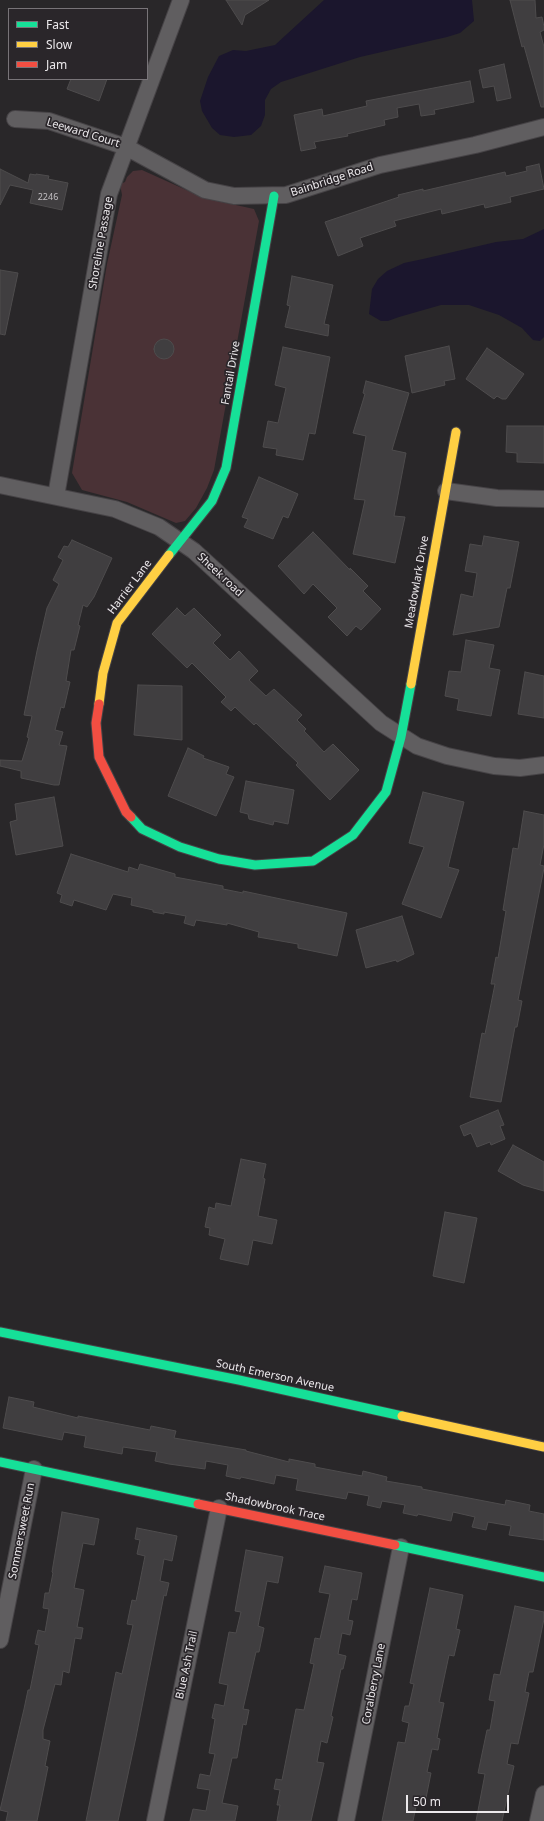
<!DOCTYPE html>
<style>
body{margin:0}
#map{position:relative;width:544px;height:1821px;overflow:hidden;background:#292729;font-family:"Noto Sans",sans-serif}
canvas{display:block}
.legend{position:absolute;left:8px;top:8px;width:140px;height:72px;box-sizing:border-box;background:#2a262a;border:1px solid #787478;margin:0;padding:5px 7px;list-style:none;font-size:12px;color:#ece9ec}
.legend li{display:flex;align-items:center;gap:8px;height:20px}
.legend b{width:20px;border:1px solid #787478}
.scale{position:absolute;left:406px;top:1795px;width:103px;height:18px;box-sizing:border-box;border:2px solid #ece9ec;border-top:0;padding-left:5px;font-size:12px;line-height:14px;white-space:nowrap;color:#ece9ec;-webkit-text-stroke:3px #2a262a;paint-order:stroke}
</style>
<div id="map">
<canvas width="544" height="1821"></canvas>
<ul class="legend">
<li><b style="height:5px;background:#16e098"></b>Fast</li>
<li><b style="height:5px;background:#ffcf43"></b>Slow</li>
<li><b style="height:5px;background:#f24e42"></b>Jam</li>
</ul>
<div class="scale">50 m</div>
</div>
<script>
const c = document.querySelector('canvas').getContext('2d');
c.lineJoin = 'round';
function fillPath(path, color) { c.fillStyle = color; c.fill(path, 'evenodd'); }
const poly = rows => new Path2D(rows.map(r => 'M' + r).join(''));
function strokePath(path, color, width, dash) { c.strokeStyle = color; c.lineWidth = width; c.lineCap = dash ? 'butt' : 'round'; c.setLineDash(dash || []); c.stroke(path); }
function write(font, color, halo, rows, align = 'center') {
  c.font = font + ' "Noto Sans",sans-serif'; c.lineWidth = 3.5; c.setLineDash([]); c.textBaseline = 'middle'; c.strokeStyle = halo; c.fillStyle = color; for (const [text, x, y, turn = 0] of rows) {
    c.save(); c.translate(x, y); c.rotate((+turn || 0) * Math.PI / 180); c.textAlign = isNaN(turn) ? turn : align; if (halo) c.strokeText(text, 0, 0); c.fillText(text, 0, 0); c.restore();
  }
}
fillPath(poly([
 [142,170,204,198,254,209,259,221,214,470,207,488,196,508,185,521,176,523,127,502,82,490,72,473,107,264,122,195,120,184,125,182,127,177,133,171]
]), '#4a3236');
fillPath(poly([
 [324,0,472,0,474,21,460,33,447,37,360,57,281,82,271,89,265,100,265,115,261,126,251,135,234,137,220,135,212,128,202,111,200,101,208,77,219,56,233,50,246,51,275,45],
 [544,229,544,337,540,341,533,340,522,328,499,315,469,305,441,305,399,317,388,321,381,321,369,314,372,289,378,279,387,271,404,263,423,259,496,242,523,239]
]), '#1b162d');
const building = poly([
 [226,0,269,0,245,15,242,25,226,0],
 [510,0,535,0,536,18,542,17,544,27,544,30,540,32,544,47,544,107,541,107,524,46,522,47,510,0],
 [504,64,511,98,497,101,494,86,483,88,479,70,504,64],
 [71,79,107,79,99,101,67,89,71,79],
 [470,81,474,102,434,110,435,114,421,116,419,104,397,108,398,117,384,120,385,125,347,134,348,136,314,142,316,148,301,151,294,115,322,109,323,116,367,106,366,101,470,81],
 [539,164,544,189,510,197,511,202,485,208,484,204,442,214,441,209,394,221,396,226,360,238,363,246,338,256,325,222,399,197,398,195,423,189,423,191,505,172,506,176,527,171,526,167,539,164],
 [0,169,28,183,30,174,36,175,36,174,49,176,48,179,68,183,62,210,30,203,33,190,10,185,0,205,0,169],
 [0,270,18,273,5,335,0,334,0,270],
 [292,276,333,285,324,324,329,325,328,336,285,327,290,306,287,305,292,276],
 '154 349a10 10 0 1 1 20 0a10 10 0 1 1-20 0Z',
 [449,346,455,379,444,381,445,385,412,393,405,356,449,346],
 [283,347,330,357,315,434,309,433,303,460,276,455,277,449,263,447,268,421,278,423,286,388,275,385,283,347],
 [487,348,524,374,506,399,502,399,497,396,494,399,466,379,487,348],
 [366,381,409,393,392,450,406,453,394,516,405,517,395,563,353,554,365,500,354,499,366,436,353,433,365,394,363,393,366,381],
 [507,426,544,426,544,463,517,462,517,453,506,452,507,426],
 [259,477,298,494,288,518,283,516,273,539,244,527,248,519,242,517,259,477],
 [313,532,350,570,350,568,368,586,363,591,381,609,361,630,356,626,347,636,328,617,337,608,313,584,304,594,278,566,313,532],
 [484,536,519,542,510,588,507,588,499,627,453,635,461,594,473,597,477,573,465,571,470,544,482,546,484,536],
 [72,540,112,558,94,597,87,607,83,605,78,625,80,626,74,650,71,650,66,681,70,682,64,708,61,707,55,730,63,732,59,745,67,746,59,785,54,785,21,778,21,771,0,766,0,760,22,761,29,738,27,737,32,716,24,715,37,651,47,608,59,584,53,580,63,560,58,557,64,546,68,547,72,540],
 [177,608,185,616,194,608,221,635,213,643,230,660,239,651,258,671,249,680,266,696,274,689,302,715,297,720,306,729,304,731,324,752,333,744,359,770,330,800,296,765,298,763,256,723,254,725,235,707,231,711,221,702,226,697,192,663,187,668,152,634,177,608],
 [466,640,494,645,489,668,500,670,491,716,457,710,459,699,445,696,449,671,461,672,466,640],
 [525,672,544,676,544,718,518,714,525,672],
 [138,685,182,686,182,740,134,735,138,685],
 [188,748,204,756,203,758,229,767,226,774,234,777,216,816,168,796,188,748],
 [246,781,294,790,288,824,274,821,273,825,249,819,248,814,240,812,246,781],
 [423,792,464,802,448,867,459,870,441,918,402,904,424,847,409,843,423,792],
 [54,797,63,846,16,855,10,822,17,820,15,804,54,797],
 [524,811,544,815,544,844,540,865,544,866,544,868,518,1000,522,1001,517,1027,515,1027,501,1102,470,1097,482,1033,485,1034,495,984,491,984,496,957,498,958,506,911,503,910,513,848,518,849,524,811],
 [71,854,128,872,129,867,138,870,140,864,175,874,175,877,223,886,223,889,243,893,243,891,347,913,337,956,298,948,298,944,258,937,259,932,227,923,227,925,196,920,194,926,184,923,186,916,164,912,164,914,153,912,153,910,131,905,132,898,113,894,106,910,74,900,72,906,60,902,62,895,57,893,71,854],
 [402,916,414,954,397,962,396,960,366,968,356,930,402,916],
 [498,1110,504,1125,500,1126,505,1139,491,1145,490,1142,477,1147,471,1133,464,1136,460,1126,498,1110],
 [513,1145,544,1162,544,1191,523,1185,498,1171,513,1145],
 [241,1159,266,1164,263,1178,265,1179,258,1216,277,1220,272,1244,253,1240,248,1265,220,1259,225,1239,209,1235,210,1228,205,1227,209,1207,215,1209,216,1203,231,1206,241,1159],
 [445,1212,477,1218,464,1283,433,1276,445,1212],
 [9,1397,34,1402,33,1407,78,1418,78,1416,150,1430,151,1426,176,1431,174,1438,246,1450,246,1451,289,1462,289,1459,315,1464,315,1467,362,1476,363,1471,387,1477,386,1481,422,1487,422,1489,505,1505,506,1500,530,1505,529,1511,544,1514,544,1540,509,1535,511,1526,488,1522,486,1530,472,1527,475,1517,453,1512,451,1521,418,1514,417,1516,403,1513,405,1505,382,1501,380,1508,367,1505,369,1496,348,1492,346,1499,296,1490,298,1479,276,1475,274,1484,241,1477,240,1479,226,1476,228,1465,206,1461,205,1469,169,1464,155,1461,157,1452,123,1447,122,1454,84,1447,86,1436,64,1432,62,1440,3,1428,9,1397],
 [62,1512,99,1519,94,1545,83,1543,74,1588,84,1590,77,1627,83,1628,81,1639,75,1638,69,1673,63,1671,61,1685,55,1684,43,1730,43,1739,50,1741,45,1766,48,1767,37,1821,6,1821,8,1812,0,1810,24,1709,28,1690,30,1690,39,1645,35,1644,38,1630,45,1632,49,1609,43,1608,45,1593,49,1593,53,1573,52,1572,62,1512],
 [137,1528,177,1536,172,1561,164,1559,160,1581,169,1583,166,1596,164,1595,136,1737,118,1821,86,1821,116,1672,122,1674,133,1625,127,1624,132,1600,136,1601,145,1556,137,1554,140,1540,135,1539,137,1528],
 [246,1550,283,1557,278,1583,267,1581,258,1626,264,1628,259,1652,256,1652,243,1709,249,1710,246,1725,243,1724,237,1758,232,1758,222,1803,238,1806,235,1821,190,1821,193,1809,206,1811,210,1790,197,1788,200,1774,210,1776,215,1754,209,1753,215,1719,212,1718,215,1704,224,1706,228,1685,219,1683,229,1632,236,1633,241,1612,235,1611,246,1550],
 [325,1566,362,1573,357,1600,352,1599,348,1620,353,1621,350,1635,342,1633,338,1654,346,1656,343,1669,341,1669,331,1716,333,1717,327,1743,321,1741,317,1762,324,1763,311,1821,277,1821,280,1805,277,1805,280,1790,274,1789,276,1779,282,1780,296,1709,304,1710,314,1664,310,1663,315,1638,320,1639,330,1594,319,1592,325,1566],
 [430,1588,463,1595,456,1629,460,1630,454,1656,449,1655,439,1702,444,1703,437,1738,440,1739,438,1750,432,1749,427,1772,431,1773,426,1798,418,1797,413,1821,382,1821,398,1742,405,1743,409,1723,402,1721,405,1706,409,1706,414,1684,410,1683,430,1588],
 [515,1606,544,1612,544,1619,533,1672,529,1672,525,1692,529,1693,518,1744,511,1743,507,1764,514,1766,502,1821,476,1821,485,1774,478,1773,487,1730,490,1730,495,1701,489,1700,494,1674,500,1675,515,1606]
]);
fillPath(building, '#403e40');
strokePath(building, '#4e4c4d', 1);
const street = poly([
 [15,119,49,121,126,147,205,190,234,196,286,195,380,165,475,145,544,127],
 [0,485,115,509,159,527,194,551,381,723,417,746,447,756,494,766,520,768,544,765],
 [446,491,497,498,544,499],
 [56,496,109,194,181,0],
 [0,1640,34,1469],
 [155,1821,219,1508],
 [346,1821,401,1547],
 [538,1821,544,1794]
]);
const fast = poly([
 [169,555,212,501,226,468,274,196],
 [131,817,142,829,180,847,219,859,255,865,313,861,353,835,386,792,401,737,411,684],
 [0,1332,239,1380,402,1416],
 [0,1462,198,1504],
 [395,1545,544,1577]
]);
const slow = poly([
 [411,684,456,432],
 [99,704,103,673,117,623,169,555],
 [402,1416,544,1447]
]);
const jam = poly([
 [99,704,96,723,99,757,126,812,131,817],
 [198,1504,395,1545]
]);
strokePath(street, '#464346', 18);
strokePath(fast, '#464346', 11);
strokePath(slow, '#464346', 11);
strokePath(jam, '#464346', 11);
strokePath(street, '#605e60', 16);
strokePath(fast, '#16e098', 9);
strokePath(slow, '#ffcf43', 9);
strokePath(jam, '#f24e42', 9);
write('9px', '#c1bec1', null, [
 ["2246",48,197]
]);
write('11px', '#ece9ec', '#2a262a', [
 ["Leeward Court",83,133,17],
 ["Bainbridge Road",332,180,-18],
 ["Shoreline Passage",101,243,-80],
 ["Fantail Drive",231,373,-80],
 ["Sheek road",220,575,43],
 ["Meadowlark Drive",417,582,-80],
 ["Harrier Lane",130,587,-53],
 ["South Emerson Avenue",275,1376,12],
 ["Shadowbrook Trace",275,1507,12],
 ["Sommersweet Run",22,1531,-79],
 ["Blue Ash Trail",187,1665,-78],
 ["Coralberry Lane",374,1684,-79]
]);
</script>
